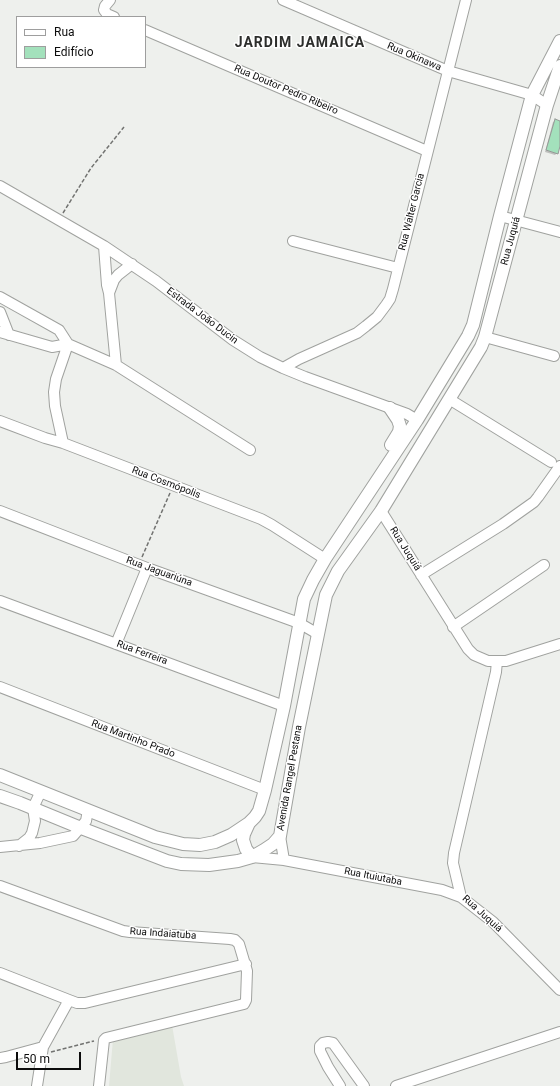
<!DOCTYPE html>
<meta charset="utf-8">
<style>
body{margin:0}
#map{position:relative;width:560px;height:1086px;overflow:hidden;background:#eef0ed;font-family:Roboto,sans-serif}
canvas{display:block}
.legend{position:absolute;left:16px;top:16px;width:130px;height:52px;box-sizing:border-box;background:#fff;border:1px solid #9e9e9e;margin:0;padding:5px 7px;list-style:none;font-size:12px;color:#0c0c0c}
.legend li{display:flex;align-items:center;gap:8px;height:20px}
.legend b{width:20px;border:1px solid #9e9e9e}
.scale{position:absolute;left:16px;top:1052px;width:65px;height:18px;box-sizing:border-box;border:2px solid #0c0c0c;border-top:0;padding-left:5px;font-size:12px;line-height:14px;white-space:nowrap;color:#0c0c0c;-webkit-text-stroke:3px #fff;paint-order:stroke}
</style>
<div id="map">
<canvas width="560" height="1086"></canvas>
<ul class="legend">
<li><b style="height:5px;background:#fff"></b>Rua</li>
<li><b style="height:11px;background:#a3e1bc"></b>Edifício</li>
</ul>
<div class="scale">50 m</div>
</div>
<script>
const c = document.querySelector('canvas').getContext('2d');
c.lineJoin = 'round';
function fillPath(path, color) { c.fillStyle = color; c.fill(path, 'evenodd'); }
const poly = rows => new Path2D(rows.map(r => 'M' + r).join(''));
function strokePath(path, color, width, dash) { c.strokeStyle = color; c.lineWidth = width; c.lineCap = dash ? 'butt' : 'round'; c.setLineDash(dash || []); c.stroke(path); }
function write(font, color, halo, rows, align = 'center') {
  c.font = font + ' Roboto,sans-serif'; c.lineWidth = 3; c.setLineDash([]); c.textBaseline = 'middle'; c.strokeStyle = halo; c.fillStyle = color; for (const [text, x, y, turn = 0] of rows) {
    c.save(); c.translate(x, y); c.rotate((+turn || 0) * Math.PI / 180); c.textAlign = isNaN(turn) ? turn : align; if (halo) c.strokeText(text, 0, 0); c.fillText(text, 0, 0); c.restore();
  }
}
fillPath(poly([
 [172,1025,181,1077,184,1086,109,1086,113,1039]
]), '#e1e6dd');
fillPath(poly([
 [555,121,560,122,560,142,557,153,555,155,545,152,553,122]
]), '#0003');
const building = poly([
 [555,119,560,121,560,146,558,154,546,150,555,119]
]);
fillPath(building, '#a3e1bc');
strokePath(building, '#959896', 1);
const minor = poly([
 [110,0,105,6,104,10,107,14,114,17],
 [283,0,448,71,532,95,547,105],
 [145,30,427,151],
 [0,186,104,246,156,281,233,340,260,357,283,368,305,377,407,414,417,420],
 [500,216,560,232],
 [293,241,398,268],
 [104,246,107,285,109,293,116,365],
 [109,293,114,280,118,275,132,264],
 [0,297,59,330,68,344],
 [0,312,9,335],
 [0,332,52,347,68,344],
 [485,337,554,356],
 [68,344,116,365,250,450],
 [283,368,299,359,357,333,366,326,377,317,386,305,390,299,393,289,466,0],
 [449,399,551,462],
 [0,421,45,438,63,443,261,519,272,525,325,559],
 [63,443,55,406,54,392,56,379,68,344],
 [0,511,147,568,299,623,318,634],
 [381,511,468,649,474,655,488,661,506,661,560,644],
 [421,575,503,524,534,502,538,497,560,466],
 [0,601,284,706],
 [453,627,544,565],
 [116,644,147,568],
 [0,687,265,790],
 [280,836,284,860],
 [19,846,29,838,32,833,35,821,33,808,41,791],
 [0,847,40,843,73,836,86,821,88,810],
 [252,857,284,860,442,890,461,897,493,922,560,990],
 [0,886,123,931,130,932,230,939,235,940,239,944,247,971,246,1000,244,1004,106,1038,104,1040,99,1086],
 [461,897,453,863,454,853,496,672,497,661],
 [0,973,69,1000,77,1003,85,1003,246,964],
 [0,1058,6,1057,43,1047],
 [37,1086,43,1047,69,1000],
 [340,1086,328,1067,320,1051,320,1046,323,1043,328,1042,333,1043,364,1086],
 [396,1086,560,1032]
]);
const major = poly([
 [390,408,398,420,400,426,399,432,391,445],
 [0,775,155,837,183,844,200,845,215,842,231,835,249,823,255,817,259,811,265,790,284,706,304,599,313,580,325,559,417,420,468,336,473,325,500,216,532,95,560,41],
 [0,796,20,803,81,828,167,861,181,864,209,865,238,861,252,857,264,850,273,844,280,836,299,727,326,595,338,571,381,511,481,347,485,337,547,105,560,66],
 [249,823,244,834,243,840,246,849,252,857]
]);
strokePath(minor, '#a0a29f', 12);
strokePath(major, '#a0a29f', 14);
strokePath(poly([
 [63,213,91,168,124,127],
 [142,557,170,493],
 [51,1052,94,1041]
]), '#727371', 1.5, [4, 2]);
strokePath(minor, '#fff', 10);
strokePath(major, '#fff', 12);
write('10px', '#0c0c0c', '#fff', [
 ["Rua Okinawa",414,57,23],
 ["Rua Doutor Pedro Ribeiro",286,90,23],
 ["Rua Walter Garcia",412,212,-76],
 ["Rua Juquiá",511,241,-75],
 ["Estrada João Ducin",202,316,37],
 ["Rua Cosmópolis",166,483,21],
 ["Rua Juquiá",405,549,58],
 ["Rua Jaguariúna",159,572,20],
 ["Rua Ferreira",142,653,20],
 ["Rua Martinho Prado",133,739,21],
 ["Avenida Rangel Pestana",290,778,-80],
 ["Rua Ituiutaba",373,877,11],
 ["Rua Juquiá",482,914,42],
 ["Rua Indaiatuba",163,934,4]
]);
c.letterSpacing = '1px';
write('bold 14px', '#2d2e2c', '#fff', [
 ["JARDIM JAMAICA",300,43]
]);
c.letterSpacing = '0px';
</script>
